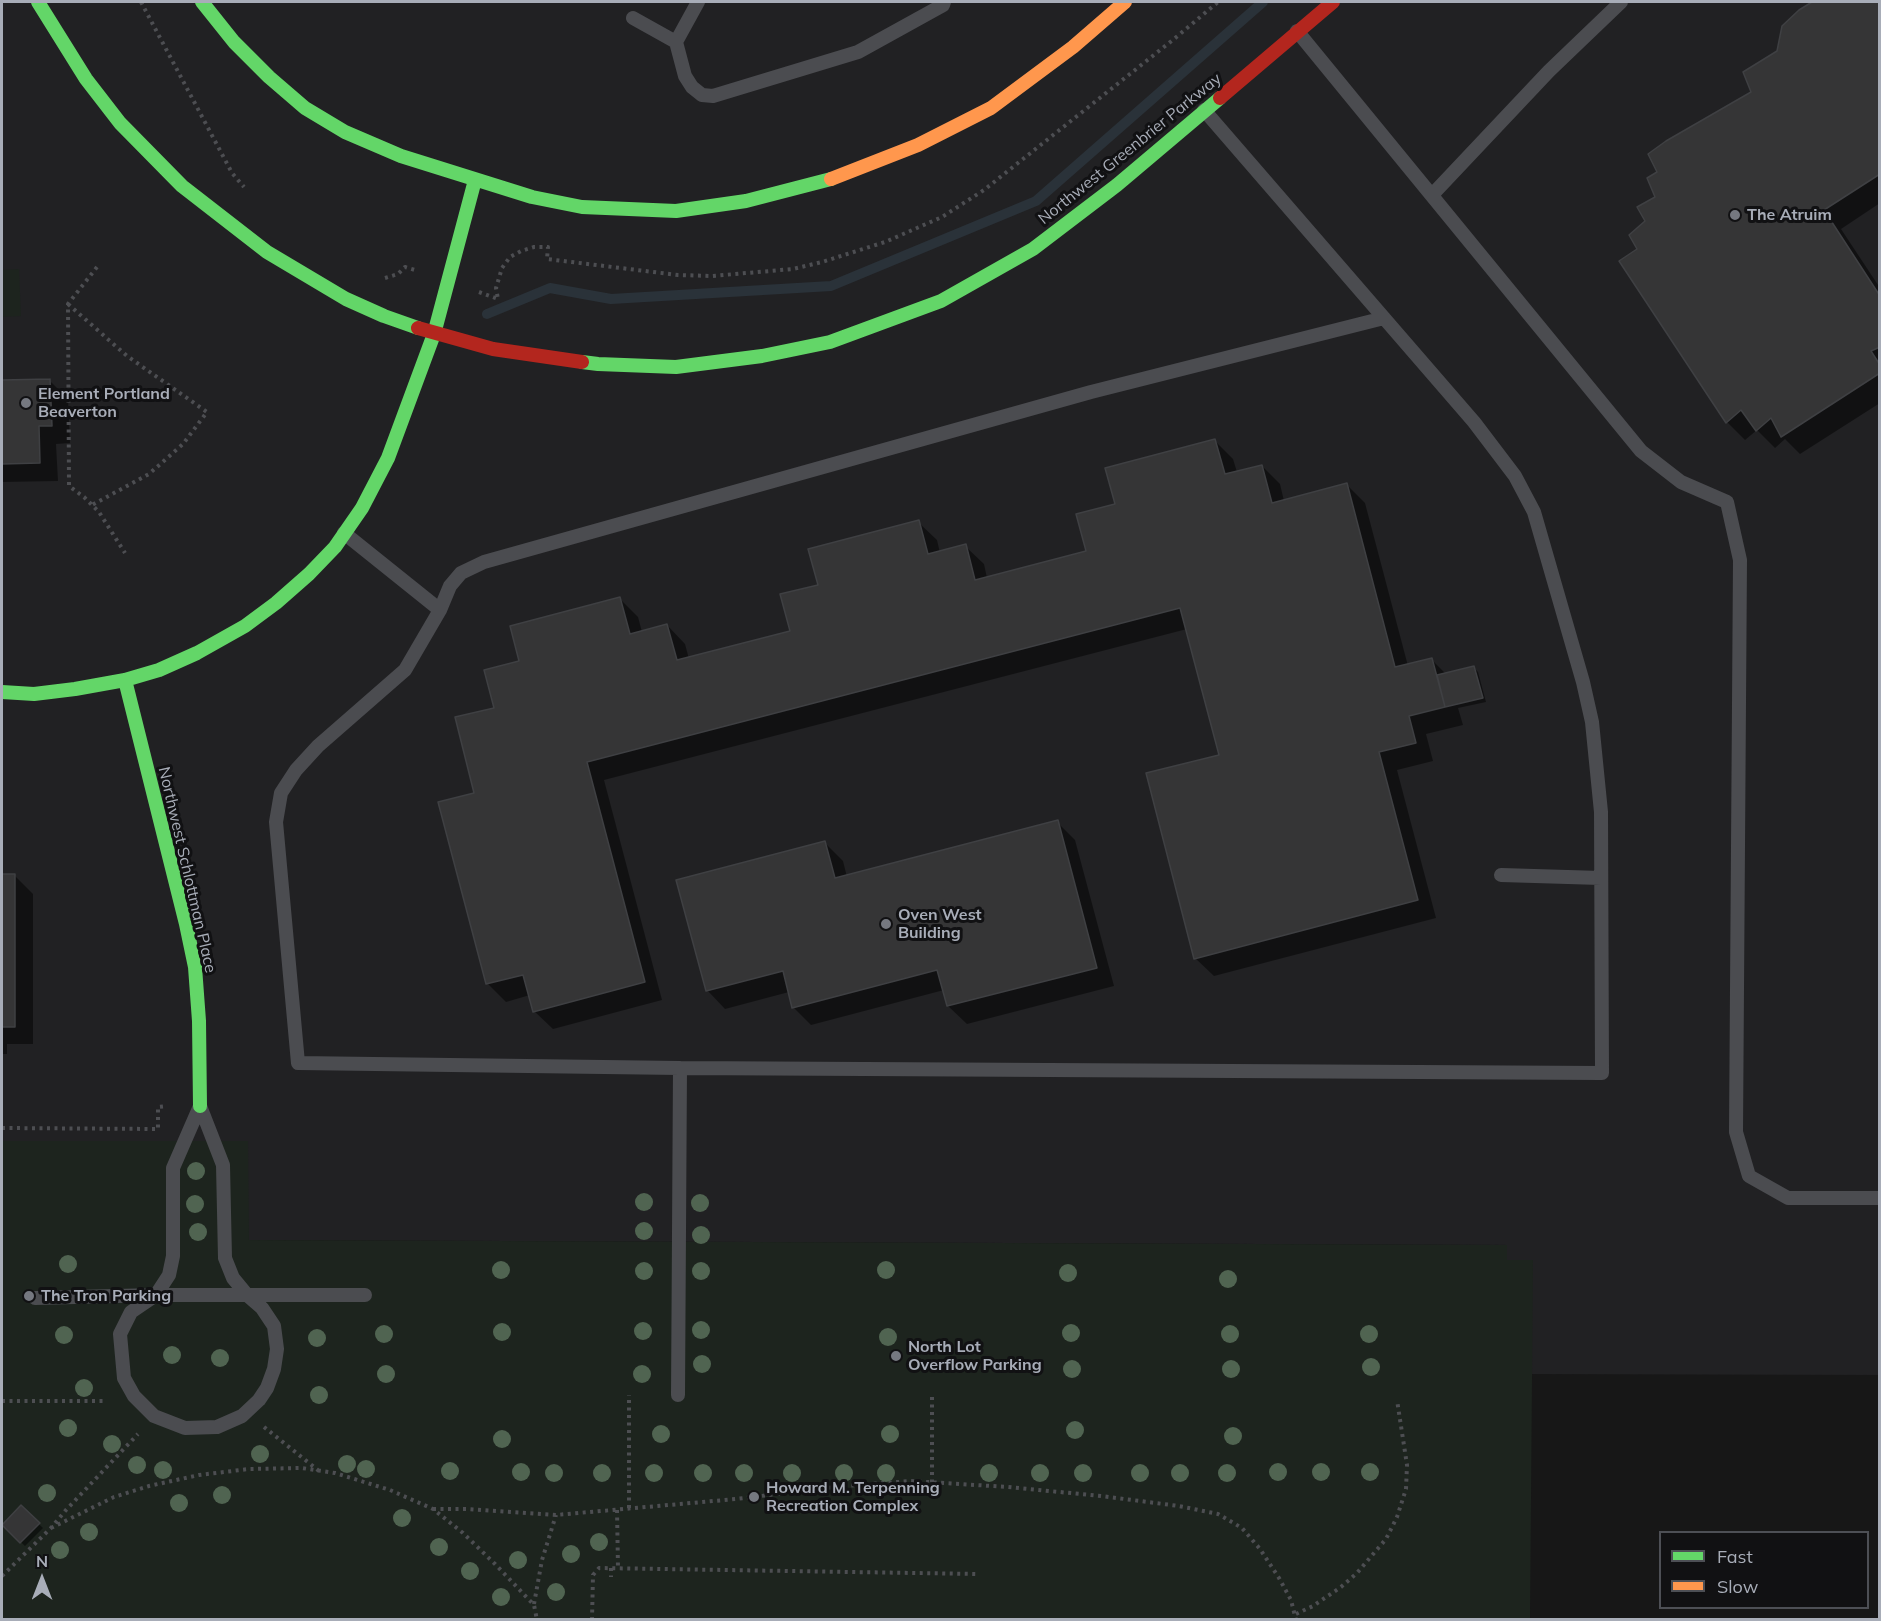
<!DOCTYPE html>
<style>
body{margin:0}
#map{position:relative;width:1881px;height:1621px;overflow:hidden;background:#171717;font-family:Mulish,sans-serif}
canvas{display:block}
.frame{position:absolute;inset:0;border:3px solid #a8adb8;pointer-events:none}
.legend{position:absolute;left:1659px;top:1531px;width:210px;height:78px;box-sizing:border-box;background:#111113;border:2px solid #4d4f55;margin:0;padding:8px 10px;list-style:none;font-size:18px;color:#a8adb8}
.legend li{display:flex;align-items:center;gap:12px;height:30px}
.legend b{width:30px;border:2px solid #4d4f55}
.north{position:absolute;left:12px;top:1549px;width:60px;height:60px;-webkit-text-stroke:4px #111113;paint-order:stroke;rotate:0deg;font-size:16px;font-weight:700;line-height:24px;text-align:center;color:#a8adb8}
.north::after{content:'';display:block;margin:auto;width:21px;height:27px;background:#a8adb8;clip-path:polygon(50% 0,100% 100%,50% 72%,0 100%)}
</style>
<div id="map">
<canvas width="1881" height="1621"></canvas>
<div class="frame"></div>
<ul class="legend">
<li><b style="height:8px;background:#63d668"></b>Fast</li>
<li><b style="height:8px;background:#ff974d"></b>Slow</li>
</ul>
<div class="north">N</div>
</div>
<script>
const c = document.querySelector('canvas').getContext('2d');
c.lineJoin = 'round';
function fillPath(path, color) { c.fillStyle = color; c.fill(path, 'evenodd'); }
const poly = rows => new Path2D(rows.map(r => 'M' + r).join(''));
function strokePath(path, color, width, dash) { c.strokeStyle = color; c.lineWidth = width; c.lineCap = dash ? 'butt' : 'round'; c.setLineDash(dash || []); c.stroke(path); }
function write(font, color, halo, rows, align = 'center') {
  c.font = font + ' Mulish,sans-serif'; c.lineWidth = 6; c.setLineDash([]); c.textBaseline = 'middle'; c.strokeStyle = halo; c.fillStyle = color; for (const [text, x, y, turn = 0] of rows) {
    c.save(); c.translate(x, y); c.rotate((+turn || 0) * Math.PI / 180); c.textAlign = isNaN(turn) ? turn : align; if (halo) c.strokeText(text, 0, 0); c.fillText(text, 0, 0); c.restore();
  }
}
fillPath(poly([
 [2,2,1879,2,1879,1375,1507,1374,1506,1245,248,1240,247,1142,2,1141]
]), '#212123');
fillPath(poly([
 [19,269,21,316,2,317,2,270],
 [2,1141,248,1141,249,1240,1507,1245,1507,1260,1533,1260,1530,1619,2,1620]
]), '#1d241e');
fillPath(poly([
 [1814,2,1880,2,1880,203,1841,229,1880,288,1880,403,1800,454,1785,439,1775,448,1757,430,1745,440,1727,422,1621,262,1639,249,1647,221,1657,197,1659,172,1753,92,1778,52,1800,11],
 [50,381,68,399,70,443,56,444,58,481,2,482,2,382],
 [1215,441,1233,459,1237,472,1262,466,1280,484,1284,501,1347,485,1365,503,1408,666,1432,660,1447,675,1474,668,1478,672,1486,702,1458,708,1463,725,1426,734,1433,761,1397,770,1436,918,1214,976,1195,958,1220,756,1187,629,604,780,662,1000,553,1029,534,1011,530,995,506,1002,487,983,476,794,521,663,620,599,638,617,642,632,667,625,685,644,689,659,792,632,820,586,918,522,937,540,940,553,965,546,984,564,987,578,1088,552,1116,505],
 [1057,822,1075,840,1114,986,967,1024,948,1006,944,990,811,1025,793,1007,789,992,725,1009,707,990,825,843,843,861,847,877],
 [2,876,15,876,33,894,33,1044,7,1044,7,1054,2,1054],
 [21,1507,43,1528,25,1546,3,1525]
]), '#0007');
strokePath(poly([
 [487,314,550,288,611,299,831,286,1036,201,1263,2]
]), '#2a3239', 10);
const building = poly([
 [1812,2,1880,2,1880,174,1824,210,1880,296,1880,347,1871,351,1880,365,1880,373,1781,437,1771,418,1756,431,1741,410,1726,423,1619,261,1637,249,1629,235,1645,221,1637,207,1655,197,1647,178,1657,172,1648,154,1666,141,1751,92,1743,72,1777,51,1782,26,1799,10,1812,2],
 [50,379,52,426,39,426,40,463,2,464,2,380,50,379],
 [1215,439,1225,474,1262,465,1272,503,1347,483,1395,667,1432,658,1445,707,1409,716,1416,743,1379,752,1418,900,1194,959,1146,773,1219,755,1180,608,587,762,645,982,533,1012,523,975,486,984,438,802,474,793,455,717,494,708,484,670,519,661,510,626,620,597,630,634,667,624,677,660,790,631,780,594,818,585,808,549,919,520,928,554,966,544,975,580,1086,551,1076,514,1115,504,1105,468,1215,439],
 [1474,666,1483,698,1445,707,1437,675,1474,666],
 [1058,820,1097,968,947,1006,937,970,792,1008,783,971,706,991,676,880,825,841,835,878,1058,820],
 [2,874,15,874,15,1027,2,1027,2,874],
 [21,1505,40,1523,20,1543,2,1525,21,1505]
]);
fillPath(building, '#353536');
strokePath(building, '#3f4043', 1.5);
strokePath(poly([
 [141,2,232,173,244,187],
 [97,267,68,304,69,486,84,497,99,512,125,553],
 [385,278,398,274,405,267,415,270],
 [479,292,498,299,496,288,502,268,510,257,521,251,534,247,548,247,547,259,678,275,712,276,793,269,822,262,885,242,942,217,984,190,1174,39,1218,2],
 [68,304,127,356,207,412,183,444,149,474,92,505],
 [2,1128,158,1129,158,1107,167,1106],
 [932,1397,932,1482],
 [2,1401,107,1401],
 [264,1427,319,1471],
 [629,1508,629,1395],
 [433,1509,466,1509,556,1515,736,1499,844,1486,911,1481,1008,1487,1101,1496,1179,1506,1218,1514,1242,1528,1260,1549,1279,1578,1291,1600,1296,1620],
 [617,1510,618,1568],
 [51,1528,114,1497,149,1486,199,1475,249,1469,302,1468,335,1473,390,1490,433,1509,463,1533,495,1564,534,1605,537,1620],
 [611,1568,611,1577],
 [2,1576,51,1528,66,1510,138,1434],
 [534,1604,542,1560,556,1515],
 [1296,1614,1313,1606,1341,1587,1357,1573,1386,1539,1397,1517,1406,1489,1407,1465,1397,1400],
 [592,1620,593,1575,599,1568,978,1574]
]), '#4d4e52', 4, [3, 4.5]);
strokePath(poly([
 [633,18,676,42,685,76,692,87,702,95,713,96,858,52,943,5,944,2],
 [1297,31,1641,451,1681,482,1727,502,1740,560,1736,1132,1749,1176,1788,1198,1880,1198],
 [676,42,698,2],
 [1432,195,1549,71,1621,2],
 [344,533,440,610],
 [1501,875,1601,878],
 [680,1068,298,1063,276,822,281,793,296,770,318,746,405,670,440,610,450,586,461,573,484,562,1091,392,1384,318],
 [200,1106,223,1165,225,1258,233,1278,247,1295,262,1308,274,1326,277,1349,274,1369,267,1388,259,1400,242,1416,217,1427,185,1428,154,1416,134,1396,124,1378,120,1334,131,1312,156,1295,169,1275,173,1256,173,1168,200,1106],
 [35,1298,156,1295,365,1295],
 [678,1395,680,1068,1602,1073,1601,812,1592,722,1583,682,1534,512,1515,476,1474,422,1204,110]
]), '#4b4c50', 14);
strokePath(poly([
 [38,2,86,79,120,123,182,186,267,252,346,299,384,316,418,328],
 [202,2,234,42,269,77,305,108,345,132,401,156,532,197,582,207,676,211,746,201,831,179],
 [582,362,598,364,676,367,762,356,830,342,941,301,1033,249,1117,185,1220,98],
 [125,680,186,924,195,967,199,1021,200,1106],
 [2,692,34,694,75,689,125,680,159,670,197,653,245,626,276,603,309,574,335,547,362,508,388,458,434,334,475,180]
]), '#63d668', 14);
strokePath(poly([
 [831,179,918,145,991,108,1073,47,1125,2]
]), '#ff974d', 14);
strokePath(poly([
 [1220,98,1333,2],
 [418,328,493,349,582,362]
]), '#b3261e', 14);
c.fillStyle = '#506451';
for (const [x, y] of [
 [196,1171],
 [644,1202],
 [700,1203],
 [195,1204],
 [644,1231],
 [198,1232],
 [701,1235],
 [68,1264],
 [501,1270],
 [886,1270],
 [644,1271],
 [701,1271],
 [1068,1273],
 [1228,1279],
 [701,1330],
 [643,1331],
 [502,1332],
 [1071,1333],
 [384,1334],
 [1230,1334],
 [1369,1334],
 [64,1335],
 [888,1337],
 [317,1338],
 [172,1355],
 [220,1358],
 [702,1364],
 [1371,1367],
 [1072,1369],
 [1231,1369],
 [386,1374],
 [642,1374],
 [84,1388],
 [319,1395],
 [68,1428],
 [1075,1430],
 [661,1434],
 [890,1434],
 [1233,1436],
 [502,1439],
 [112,1444],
 [260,1454],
 [347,1464],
 [137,1465],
 [366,1469],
 [163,1470],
 [450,1471],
 [521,1472],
 [1278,1472],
 [1321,1472],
 [1370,1472],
 [554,1473],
 [602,1473],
 [654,1473],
 [703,1473],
 [744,1473],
 [792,1473],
 [844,1473],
 [886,1473],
 [989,1473],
 [1040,1473],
 [1083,1473],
 [1140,1473],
 [1180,1473],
 [1227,1473],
 [47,1493],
 [222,1495],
 [179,1503],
 [402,1518],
 [89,1532],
 [599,1542],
 [439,1547],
 [60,1550],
 [571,1554],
 [518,1560],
 [470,1571],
 [556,1592],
 [501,1597]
]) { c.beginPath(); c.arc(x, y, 9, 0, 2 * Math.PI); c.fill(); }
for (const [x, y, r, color] of [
 [1735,215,6,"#757880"],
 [26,403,6,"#757880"],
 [886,924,6,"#757880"],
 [29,1296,6,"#757880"],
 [896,1356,6,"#757880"],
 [754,1497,6,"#757880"]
]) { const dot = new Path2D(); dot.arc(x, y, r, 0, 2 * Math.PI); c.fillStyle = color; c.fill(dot); strokePath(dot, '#111113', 2); }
write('16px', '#a8adb8', '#111113', [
 ["Northwest Greenbrier Parkway",1130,149,-39],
 ["Northwest Schlottman Place",187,870,77]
]);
write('bold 16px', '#a8adb8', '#111113', [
 ["The Atruim",1747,215],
 ["Element Portland",38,394],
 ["Beaverton",38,412],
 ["Oven West",898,915],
 ["Building",898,933],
 ["The Tron Parking",41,1296],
 ["North Lot",908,1347],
 ["Overflow Parking",908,1365],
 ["Howard M. Terpenning",766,1488],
 ["Recreation Complex",766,1506]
], 'left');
</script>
